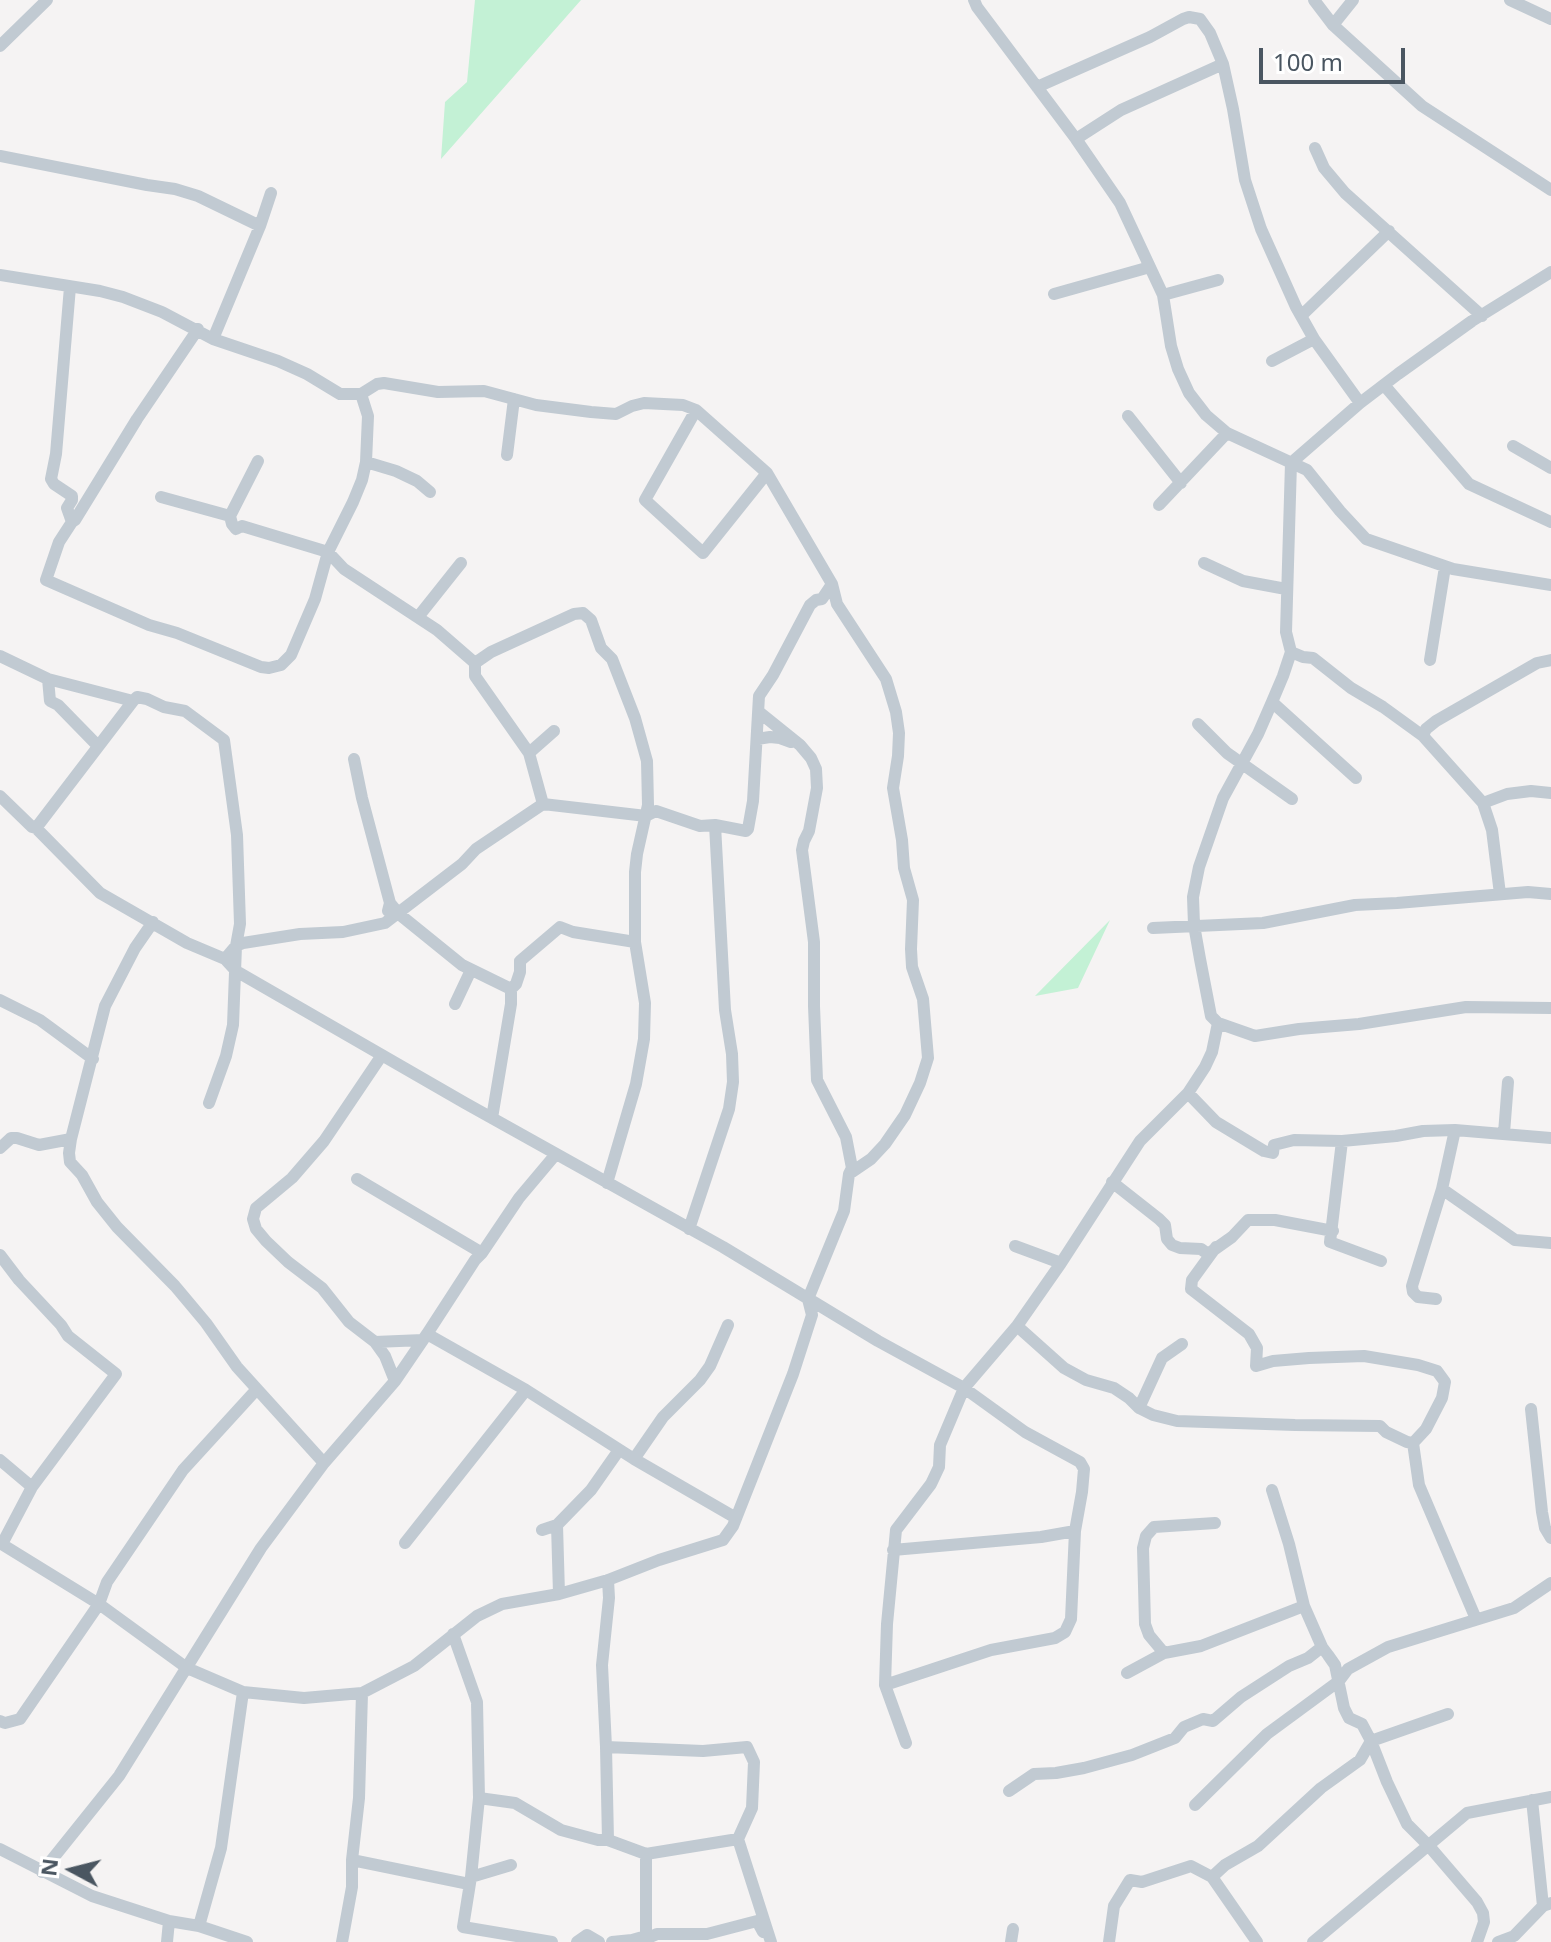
<!DOCTYPE html>
<style>
body{margin:0}
#map{position:relative;width:1551px;height:1942px;overflow:hidden;background:#f5f3f3;font-family:"Noto Sans",sans-serif}
canvas{display:block}
.north{position:absolute;left:32px;top:1830px;width:80px;height:80px;-webkit-text-stroke:6px #fff;paint-order:stroke;rotate:277deg;font-size:22px;font-weight:700;line-height:32px;text-align:center;color:#4a5661}
.north::after{content:'';display:block;margin:auto;width:28px;height:36px;background:#4a5661;clip-path:polygon(50% 0,100% 100%,50% 72%,0 100%)}
.scale{position:absolute;left:1259px;top:48px;width:146px;height:36px;box-sizing:border-box;border:4px solid #4a5661;border-top:0;padding-left:10px;font-size:24px;line-height:28px;white-space:nowrap;color:#4a5661;-webkit-text-stroke:6px #fff;paint-order:stroke}
</style>
<div id="map">
<canvas width="1551" height="1942"></canvas>
<div class="north">N</div>
<div class="scale">100 m</div>
</div>
<script>
const c = document.querySelector('canvas').getContext('2d');
c.lineJoin = 'round';
function fillPath(path, color) { c.fillStyle = color; c.fill(path, 'evenodd'); }
const poly = rows => new Path2D(rows.map(r => 'M' + r).join(''));
function strokePath(path, color, width, dash) { c.strokeStyle = color; c.lineWidth = width; c.lineCap = dash ? 'butt' : 'round'; c.setLineDash(dash || []); c.stroke(path); }
fillPath(poly([
 [475,0,581,0,441,159,445,102,467,82],
 [1110,920,1078,988,1035,996]
]), '#c3f1d5');
strokePath(poly([
 [974,0,977,7,1076,139,1120,203,1163,295,1171,346,1178,369,1189,393,1206,415,1227,433,1307,470,1340,511,1366,539,1453,569,1551,585],
 [1314,0,1333,25,1422,106,1551,190],
 [1510,0,1551,19],
 [1333,25,1353,0],
 [0,46,47,0],
 [1037,87,1150,37,1183,19,1189,17,1200,19,1210,33,1223,64,1233,109,1245,180,1261,229,1296,307,1314,339,1360,403],
 [1076,139,1121,110,1223,64],
 [1315,148,1324,168,1345,193,1482,316],
 [0,156,147,185,175,189,198,196,260,226],
 [0,275,100,291,123,297,162,312,213,339,278,361,307,374,340,394,361,394,377,384,384,383,438,392,484,391,536,405,591,412,616,414,632,406,644,403,683,405,696,410,767,473,832,584,837,604,886,679,896,712,899,733,898,756,893,788,902,840,904,868,913,900,911,949,912,967,923,999,928,1058,920,1083,905,1115,885,1144,871,1159,849,1174],
 [70,287,56,454,51,479,54,484,72,496,72,500,67,508,72,522],
 [1054,294,1150,267],
 [1163,295,1218,280],
 [1301,316,1389,231],
 [198,329,137,419,75,520,72,522,59,542,46,580,149,625,177,633,261,667,269,668,281,665,291,655,315,599,328,552,353,502,362,480,366,462,368,416,361,394],
 [213,339,260,226,271,193],
 [1272,361,1314,339],
 [1384,385,1469,484,1551,522],
 [696,410,645,500,703,553,767,473],
 [1128,416,1181,483],
 [1513,446,1551,468],
 [507,455,514,399],
 [258,461,230,516,232,524,236,529,242,526,328,552,344,569,437,630,475,663],
 [366,462,396,471,417,481,430,492],
 [161,497,230,516],
 [1159,505,1227,433],
 [1204,563,1243,581,1286,589],
 [418,617,461,563],
 [1291,652,1303,657,1313,658,1351,688,1383,707,1423,736,1483,803,1492,830,1500,894],
 [0,656,48,679,133,701,137,697,147,699,164,707,185,711,224,740,237,835,240,924,236,946,233,1025,226,1056,209,1103],
 [1430,660,1445,567],
 [48,679,50,701,58,705,98,746],
 [1272,702,1356,778],
 [1198,724,1227,753,1292,799],
 [1423,736,1426,729,1436,721,1537,663,1551,660],
 [757,739,770,737,780,738,791,742],
 [529,753,554,731],
 [354,759,362,798,390,903,388,911],
 [0,796,32,827,36,828,100,893,187,943,225,959,236,971,465,1103,723,1247,878,1341,964,1388,1025,1432,1080,1462,1084,1469,1082,1492,1075,1531,1071,1619,1065,1632,1055,1638,991,1650,885,1685],
 [1483,803,1507,794,1531,791,1551,793],
 [543,804,529,753,475,676,475,663,491,652,574,614,583,613,591,620,601,648,612,659,635,718,647,761,648,805,637,854,635,872,635,942,645,1003,644,1039,636,1084,607,1183],
 [36,828,133,701],
 [390,903,399,914,462,965,511,989,511,1004,492,1118],
 [153,922,135,948,105,1006,71,1139,69,1153,70,1162,82,1175,97,1202,117,1227,175,1286,206,1323,237,1367,324,1463],
 [1153,928,1263,923,1355,905,1397,903,1528,892,1551,894],
 [225,959,236,946,243,943,300,934,343,932,385,923,462,864,476,849,543,804,646,816,656,811,700,826,715,825,746,831,748,829,753,801,759,696,773,675,810,605,816,600,822,599,832,584],
 [511,989,516,984,520,972,520,961,560,927,573,932,635,942],
 [0,1000,40,1020,93,1059],
 [455,1004,471,970],
 [1218,1023,1255,1036,1299,1029,1359,1024,1466,1007,1551,1008],
 [382,1055,324,1141,292,1178,256,1208,253,1219,256,1229,266,1241,288,1262,322,1288,349,1322,375,1342,385,1356,395,1381],
 [1188,1093,1216,1122,1254,1145,1264,1151,1273,1153,1274,1145,1294,1140,1342,1141,1396,1136,1423,1131,1455,1130,1551,1138],
 [1504,1133,1508,1082],
 [1342,1141,1330,1242,1381,1261],
 [0,1148,11,1138,17,1138,39,1145,71,1139],
 [357,1179,482,1253],
 [1112,1182,1159,1219,1165,1225,1167,1239,1172,1245,1180,1248,1201,1249,1208,1254,1232,1237,1248,1220,1275,1220,1333,1231],
 [1442,1189,1515,1240,1551,1243],
 [689,1229,729,1109,733,1082,732,1054,725,1010,715,825],
 [1015,1246,1061,1263],
 [1216,1247,1192,1280,1191,1289,1249,1334,1257,1348,1256,1366,1273,1361,1309,1358,1364,1356,1418,1365,1437,1371,1445,1382,1442,1398,1426,1429,1413,1443],
 [0,1255,19,1280,61,1325,68,1336,116,1374,32,1487,2,1544],
 [1436,1299,1418,1297,1413,1292,1412,1286,1442,1189,1455,1130],
 [1017,1326,1064,1368,1086,1380,1114,1388,1129,1398,1139,1408,1153,1415,1177,1421,1295,1425,1380,1426,1386,1432,1407,1442,1413,1443,1419,1485,1476,1619],
 [427,1334,526,1390,634,1459,736,1518],
 [375,1342,423,1340],
 [1139,1408,1162,1358,1182,1344],
 [1531,1409,1542,1512,1545,1528,1551,1538],
 [634,1459,663,1417,700,1380,710,1366,728,1325],
 [0,1460,32,1487],
 [1272,1490,1289,1544,1304,1606],
 [557,1525,559,1594],
 [542,1530,557,1525,591,1490,619,1450],
 [0,1543,99,1604,187,1668,243,1692,304,1698,362,1693,414,1666,477,1616,502,1604,559,1594,608,1580,659,1560,723,1540,733,1526,793,1374,812,1315,808,1299,844,1211,849,1174,852,1168,846,1137,817,1080,814,1006,814,942,802,850,804,841,809,831,817,788,816,769,811,758,800,745,759,712],
 [405,1543,526,1390],
 [893,1550,1041,1537,1075,1531],
 [608,1580,609,1598,602,1665,606,1747,608,1840,646,1854,646,1942],
 [453,1634,477,1702,479,1798,471,1877,463,1927,552,1942],
 [1164,1653,1149,1635,1145,1624,1143,1548,1146,1536,1154,1527,1215,1523],
 [1127,1673,1164,1653,1201,1646,1304,1606,1322,1647],
 [1448,1714,1371,1741,1387,1782,1407,1824,1429,1846,1477,1902,1483,1913,1484,1922,1477,1942],
 [0,1721,5,1723,20,1719,99,1604,107,1582,183,1470,257,1389],
 [906,1743,885,1685,887,1624,896,1530,931,1484,939,1467,940,1445,964,1388,1017,1326,1061,1263,1140,1141,1188,1093,1205,1067,1212,1052,1218,1023,1211,1016,1200,959,1194,925,1193,897,1199,867,1223,798,1258,734,1272,702,1283,676,1291,652,1286,632,1291,463,1360,403,1398,374,1472,321,1551,272],
 [606,1747,703,1751,747,1747,754,1762,752,1808,738,1839,771,1942],
 [1009,1791,1034,1774,1056,1773,1084,1768,1132,1755,1175,1738,1184,1727,1203,1719,1213,1721,1241,1697,1289,1666,1308,1658,1322,1647,1328,1655,1335,1665,1344,1708,1349,1718,1362,1724,1371,1741,1360,1760,1321,1788,1258,1846,1225,1865,1212,1877,1191,1866,1142,1882,1130,1880,1114,1906,1109,1942],
 [479,1798,515,1803,561,1830,598,1840,608,1840],
 [1532,1800,1543,1906],
 [1195,1805,1267,1734,1339,1681,1348,1669,1388,1647,1514,1608,1551,1583],
 [0,1849,92,1896,169,1921,199,1926,247,1942],
 [646,1854,738,1839],
 [352,1860,469,1884],
 [42,1872,119,1776,261,1548,324,1463,395,1381,427,1334,475,1260,482,1253,519,1198,556,1154],
 [471,1877,511,1865],
 [1212,1877,1257,1942],
 [199,1926,221,1848,243,1692],
 [167,1942,169,1921],
 [342,1942,352,1887,352,1860,359,1798,362,1693],
 [577,1942,587,1935,599,1942],
 [612,1942,632,1940,646,1936,648,1938,657,1934,707,1934,757,1921,763,1932],
 [1011,1942,1013,1929],
 [1313,1942,1467,1813,1551,1797],
 [1498,1942,1514,1936,1543,1906,1551,1903]
]), '#c1cad2', 12);
</script>
